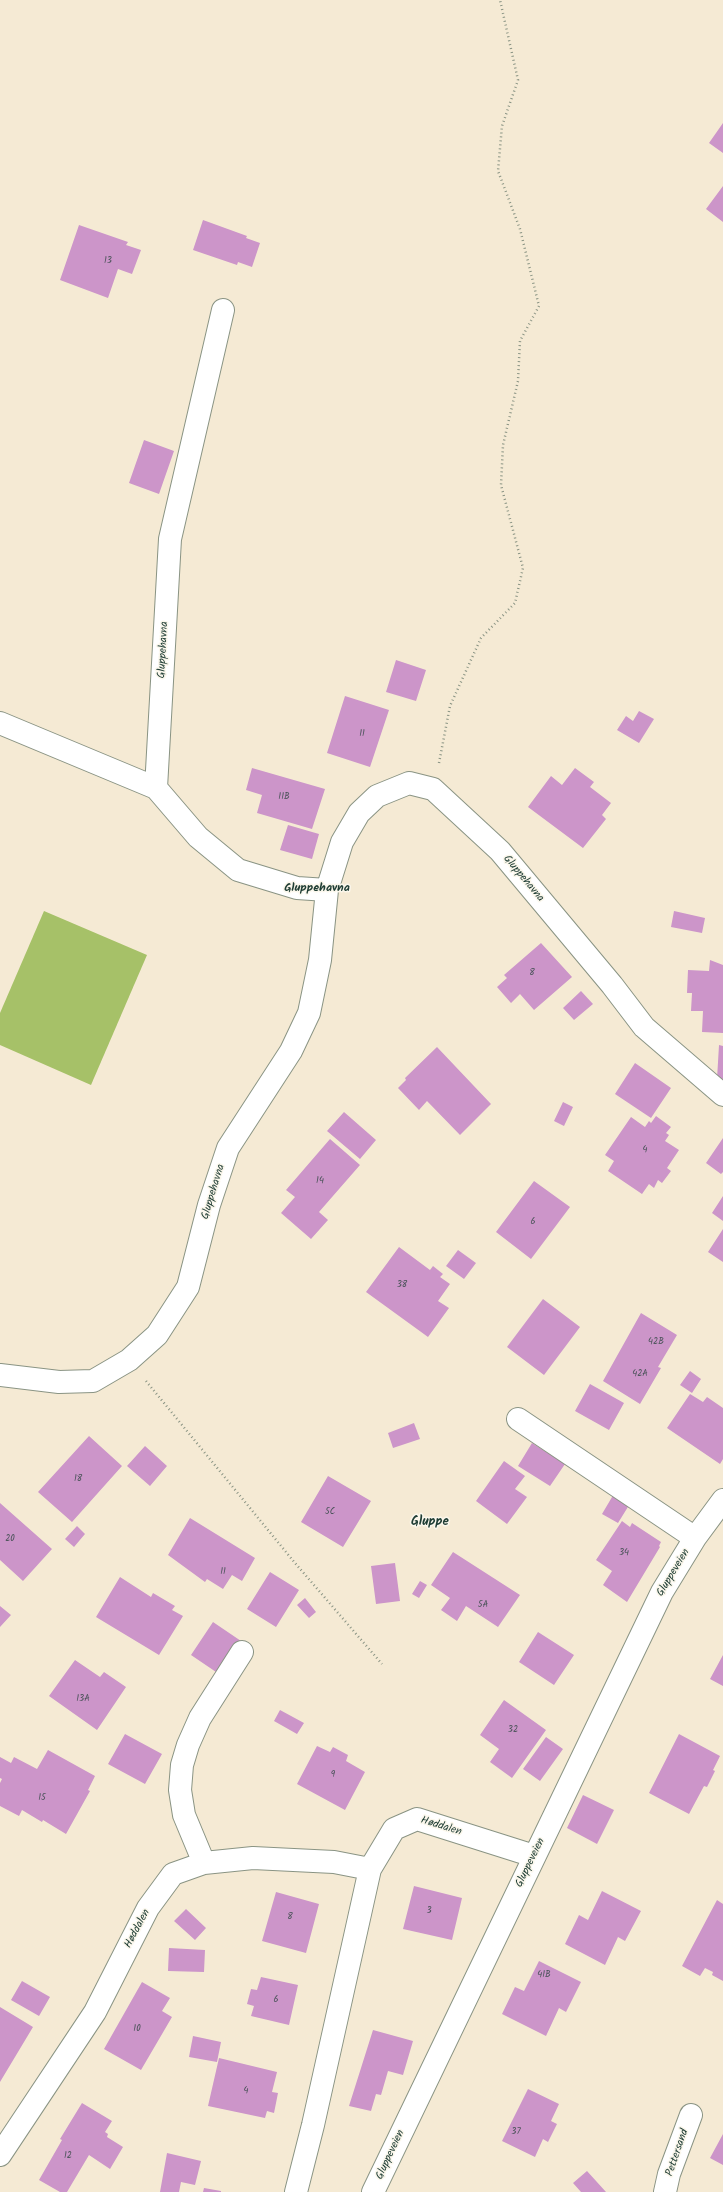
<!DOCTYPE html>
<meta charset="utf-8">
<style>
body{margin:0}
canvas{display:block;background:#f5ead4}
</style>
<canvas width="723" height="2192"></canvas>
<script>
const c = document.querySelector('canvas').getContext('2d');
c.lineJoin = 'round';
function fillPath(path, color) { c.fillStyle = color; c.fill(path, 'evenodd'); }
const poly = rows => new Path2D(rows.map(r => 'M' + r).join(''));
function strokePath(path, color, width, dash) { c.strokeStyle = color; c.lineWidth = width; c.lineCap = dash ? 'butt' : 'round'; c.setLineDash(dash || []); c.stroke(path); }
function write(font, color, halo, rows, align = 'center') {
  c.font = font + ' Kalam,sans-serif'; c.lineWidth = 3; c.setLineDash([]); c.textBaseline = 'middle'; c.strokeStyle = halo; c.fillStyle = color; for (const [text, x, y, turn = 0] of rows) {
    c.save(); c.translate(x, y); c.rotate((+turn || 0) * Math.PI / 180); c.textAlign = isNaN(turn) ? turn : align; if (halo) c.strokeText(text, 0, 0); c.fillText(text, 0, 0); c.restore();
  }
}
fillPath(poly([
 [44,911,147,955,91,1085,0,1045,0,1013]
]), '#a6c168');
fillPath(poly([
 [723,123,723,153,709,143],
 [723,186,723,222,706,209],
 [203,220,247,236,246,238,260,243,252,267,238,262,237,265,193,250],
 [79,225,128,242,126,245,141,250,132,274,118,269,108,298,60,280],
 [144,440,174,451,159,494,129,483],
 [396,660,426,670,416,701,386,692],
 [345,696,389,710,370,767,327,753],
 [639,711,654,719,639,743,617,730,626,716,633,721],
 [252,768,325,789,312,829,257,813,262,795,246,790],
 [575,768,594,782,590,787,611,803,602,815,606,819,583,848,528,807,551,776,562,785],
 [288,825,319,834,312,859,280,850],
 [674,911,705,918,702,933,671,927],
 [541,943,572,977,534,1010,520,994,511,1003,497,987,507,978,504,975],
 [710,960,723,965,723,1033,702,1032,703,1011,691,1011,692,993,687,993,688,970,709,971],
 [581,991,593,1004,574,1020,563,1008],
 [719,1045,723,1046,723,1079,717,1079],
 [437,1047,491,1104,460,1135,427,1101,419,1110,398,1088,406,1080,405,1078],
 [635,1063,671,1088,651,1118,615,1094],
 [563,1102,573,1107,564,1126,554,1121],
 [344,1112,376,1140,360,1159,327,1131],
 [656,1116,671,1127,666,1133,669,1135,665,1141,679,1150,667,1168,671,1171,662,1183,658,1180,654,1188,649,1184,642,1194,608,1171,614,1161,605,1155,631,1117,645,1127,649,1121,651,1123],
 [723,1138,723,1172,721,1174,706,1163],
 [330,1139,360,1165,319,1212,328,1220,311,1239,281,1213,295,1197,286,1190],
 [534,1181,570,1207,531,1259,496,1232],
 [723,1196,723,1221,712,1213],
 [723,1229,723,1262,708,1252],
 [399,1247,430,1270,433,1266,443,1274,440,1277,450,1284,438,1301,449,1308,428,1337,366,1292],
 [458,1250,476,1263,464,1279,446,1266],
 [543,1299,580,1327,544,1375,507,1347],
 [641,1313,677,1335,658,1367,661,1368,640,1404,603,1381],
 [690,1371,701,1379,692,1393,680,1385],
 [590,1384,624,1403,609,1430,575,1411],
 [690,1394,703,1402,707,1397,723,1408,723,1459,720,1464,667,1428],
 [414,1423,420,1439,393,1448,388,1433],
 [89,1436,122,1466,72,1522,38,1492],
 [532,1443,565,1464,550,1486,518,1466],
 [145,1446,167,1466,150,1486,127,1466],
 [504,1461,525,1476,515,1489,527,1497,507,1524,476,1501],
 [328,1476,371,1501,343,1547,301,1522],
 [615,1492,631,1502,618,1523,602,1514],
 [0,1503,52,1549,23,1581,0,1560],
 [190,1518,255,1558,242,1581,232,1575,223,1589,207,1579,205,1582,168,1555],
 [622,1521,630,1527,632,1523,661,1542,659,1546,660,1547,627,1602,603,1585,612,1571,596,1560],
 [77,1526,85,1534,74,1547,65,1539],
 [453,1552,520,1595,498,1627,466,1606,457,1621,441,1610,450,1598,431,1585],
 [395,1563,400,1601,376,1604,371,1566],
 [270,1572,299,1590,276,1627,247,1609],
 [120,1577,151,1597,153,1593,175,1606,172,1610,183,1616,159,1655,96,1617],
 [420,1581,427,1585,419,1598,412,1594],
 [305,1598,316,1612,309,1618,297,1605],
 [0,1606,11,1615,0,1627],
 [213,1622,241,1641,219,1674,191,1655],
 [538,1632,574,1655,554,1685,519,1662],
 [723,1655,723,1686,710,1679],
 [75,1660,100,1677,104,1672,126,1687,97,1730,49,1696],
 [504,1700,546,1730,512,1778,490,1762,499,1749,480,1735],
 [280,1710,304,1723,297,1734,274,1721],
 [125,1734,162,1754,145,1784,108,1764],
 [679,1734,720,1756,713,1770,715,1771,707,1787,704,1786,689,1814,649,1793],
 [546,1737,563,1749,540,1781,523,1769],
 [317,1746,330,1752,333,1747,348,1755,346,1761,365,1772,345,1810,297,1784],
 [48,1750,95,1776,88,1790,90,1791,66,1834,43,1820,42,1822,22,1810,19,1816,0,1806,0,1783,2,1779,0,1778,0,1757,11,1763,14,1757,37,1769],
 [583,1795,614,1810,597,1844,567,1828],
 [414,1886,462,1898,452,1940,403,1929],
 [602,1891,641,1911,625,1941,618,1937,605,1965,565,1944,579,1915,588,1920],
 [276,1892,319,1904,306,1953,262,1941],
 [717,1900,723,1904,723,1981,712,1975,713,1972,705,1968,700,1976,682,1966],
 [186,1909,206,1928,195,1940,174,1921],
 [169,1948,205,1950,204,1972,168,1971],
 [539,1961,581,1982,566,2012,559,2008,546,2036,502,2014,515,1987,524,1991],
 [261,1977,298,1985,289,2025,251,2016,254,2006,247,2004,251,1989,257,1990],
 [22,1981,50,1997,39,2016,11,2000],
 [142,1982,170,1998,162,2011,172,2017,141,2070,104,2049],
 [0,2007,33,2027,0,2082],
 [373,2030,413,2041,403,2075,388,2071,381,2095,376,2094,371,2111,349,2106],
 [193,2036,221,2042,217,2062,189,2057],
 [219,2058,277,2072,272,2092,278,2093,274,2113,267,2111,265,2118,208,2106],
 [528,2089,559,2104,551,2121,557,2124,548,2142,543,2139,535,2157,502,2141],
 [82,2103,112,2121,105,2132,108,2134,107,2137,123,2147,110,2169,89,2155,67,2192,60,2192,39,2180,62,2140,60,2139],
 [723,2134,723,2165,710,2158],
 [167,2153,201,2161,195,2185,181,2182,179,2192,160,2192],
 [587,2171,606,2192,581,2192,573,2183],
 [204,2188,221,2191,221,2192,203,2192]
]), '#cc95c9');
const minor = poly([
 [223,310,170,539,156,788,198,837,238,870,297,888,327,890],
 [0,723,156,788],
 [0,1375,59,1382,93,1381,129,1360,157,1335,188,1287,209,1205,228,1148,291,1051,309,1013,320,960,327,890,342,842,359,813,377,796,409,783,433,789,500,851,612,985,644,1027,723,1095],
 [518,1419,695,1538],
 [204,1863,184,1815,180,1790,182,1765,188,1745,200,1718,242,1652],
 [0,2155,95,2012,148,1908,173,1874,204,1863,253,1858,334,1862,370,1869],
 [296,2192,313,2125,370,1869,394,1829,417,1819,534,1856],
 [373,2192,662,1592,695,1538,723,1500],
 [665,2192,669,2174,691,2115]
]);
strokePath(minor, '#8a9484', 24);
strokePath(poly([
 [439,763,450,706,481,638,515,603,523,568,501,485,503,445,518,381,520,341,539,306,520,229,498,171,502,126,518,80,500,0],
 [146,1381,295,1563,382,1664]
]), '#8a9484', 2.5, [1, 3]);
strokePath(minor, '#fff', 22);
write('9px', '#4a5359', null, [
 ["13",108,261],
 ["11",362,734],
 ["11B",284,797],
 ["8",532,973],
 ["4",645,1150],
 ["14",320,1181],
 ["6",533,1222],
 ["38",402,1285],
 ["42B",656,1342],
 ["42A",640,1374],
 ["18",78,1479],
 ["5C",330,1512],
 ["20",10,1539],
 ["34",624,1553],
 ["11",223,1572],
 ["5A",483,1605],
 ["13A",83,1699],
 ["32",513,1730],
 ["9",333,1775],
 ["15",42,1798],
 ["3",429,1911],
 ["8",290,1917],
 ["41B",544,1975],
 ["6",276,2000],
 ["10",137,2029],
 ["4",246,2091],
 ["37",516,2132],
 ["12",68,2156]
]);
write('11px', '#1f3d34', '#fbf7ec', [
 ["Gluppehavna",164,650,-87],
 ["Gluppehavna",523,879,50],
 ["Gluppehavna",214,1192,-73],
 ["Gluppeveien",674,1573,-59],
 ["Høddalen",441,1827,17],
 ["Gluppeveien",531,1863,-64],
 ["Høddalen",138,1929,-62],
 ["Pettersand",678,2153,-71],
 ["Gluppeveien",391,2155,-65]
]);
write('bold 12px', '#1f3d34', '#fbf7ec', [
 ["Gluppehavna",317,889]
]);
write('bold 13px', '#1f3d34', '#fbf7ec', [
 ["Gluppe",430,1523]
]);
</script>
